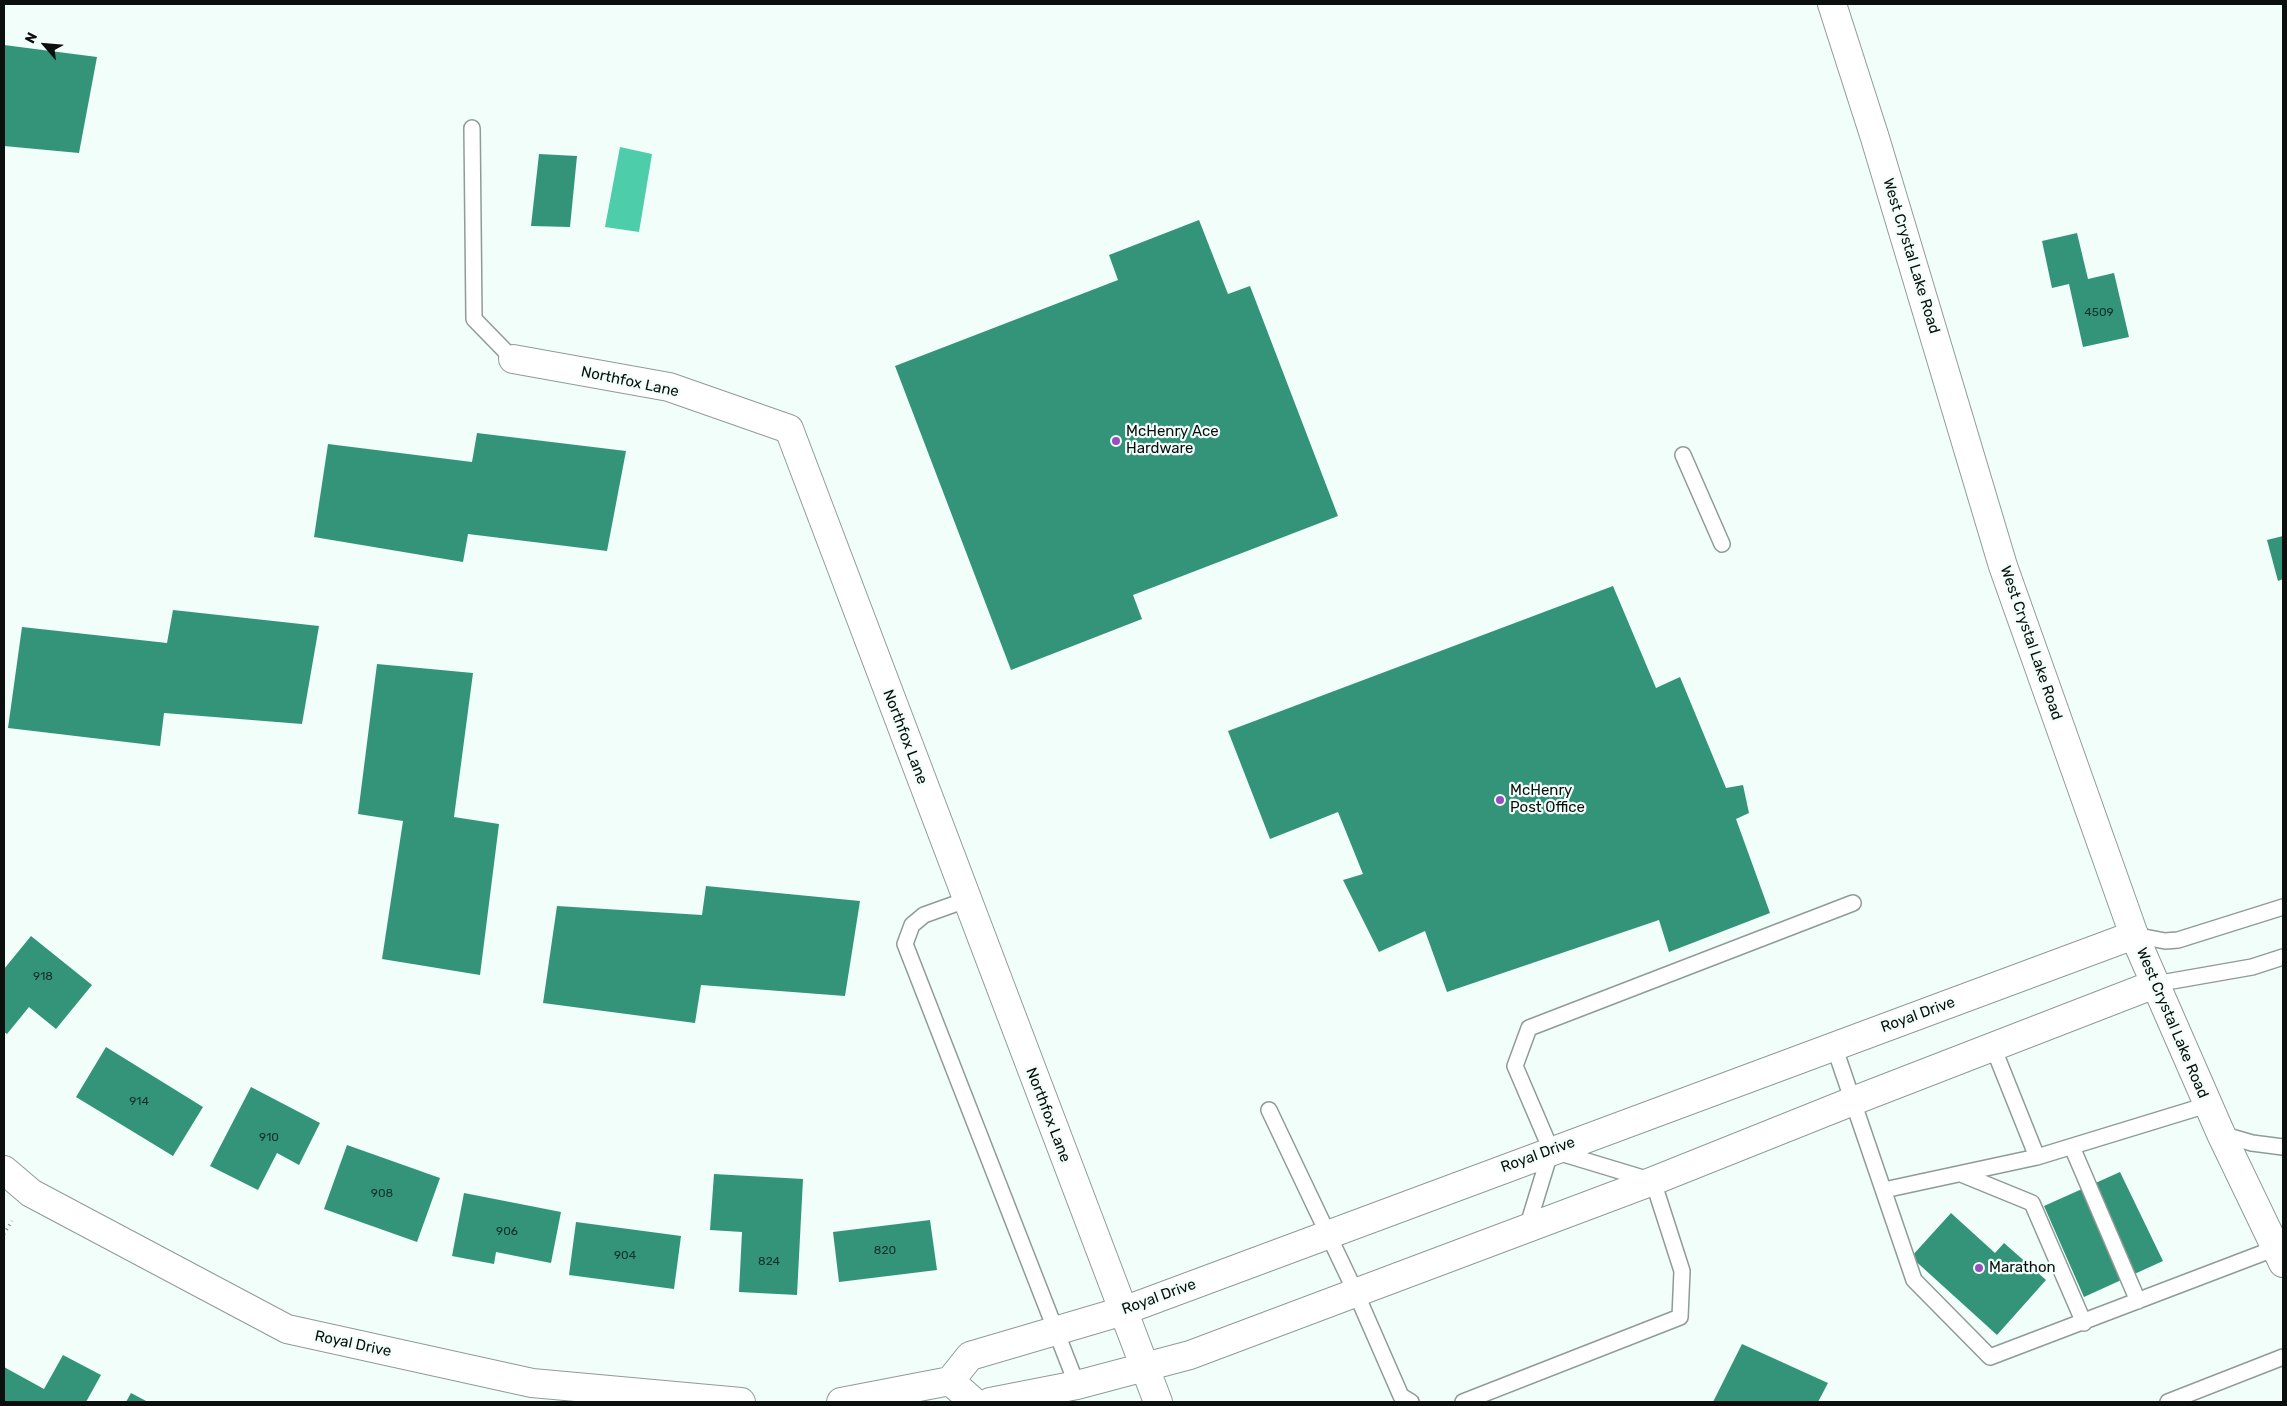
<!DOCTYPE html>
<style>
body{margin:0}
#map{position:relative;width:2287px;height:1406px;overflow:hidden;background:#f1fef9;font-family:Rubik,sans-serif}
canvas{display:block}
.frame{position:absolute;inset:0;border:5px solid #0b0f0d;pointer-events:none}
.north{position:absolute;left:20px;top:20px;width:50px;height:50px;-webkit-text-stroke:4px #f1fef9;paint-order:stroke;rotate:297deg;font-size:14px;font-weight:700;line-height:20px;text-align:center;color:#0b0f0d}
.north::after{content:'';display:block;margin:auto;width:18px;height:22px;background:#0b0f0d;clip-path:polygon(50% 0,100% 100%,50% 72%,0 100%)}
</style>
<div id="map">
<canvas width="2287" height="1406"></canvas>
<div class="frame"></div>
<div class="north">N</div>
</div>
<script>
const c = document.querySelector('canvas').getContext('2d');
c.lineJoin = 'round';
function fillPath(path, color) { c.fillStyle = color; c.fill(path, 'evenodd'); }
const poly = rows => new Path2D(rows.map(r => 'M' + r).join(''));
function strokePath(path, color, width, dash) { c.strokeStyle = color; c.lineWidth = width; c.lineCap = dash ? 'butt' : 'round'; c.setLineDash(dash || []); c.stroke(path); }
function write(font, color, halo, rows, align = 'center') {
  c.font = font + ' Rubik,sans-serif'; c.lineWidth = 4.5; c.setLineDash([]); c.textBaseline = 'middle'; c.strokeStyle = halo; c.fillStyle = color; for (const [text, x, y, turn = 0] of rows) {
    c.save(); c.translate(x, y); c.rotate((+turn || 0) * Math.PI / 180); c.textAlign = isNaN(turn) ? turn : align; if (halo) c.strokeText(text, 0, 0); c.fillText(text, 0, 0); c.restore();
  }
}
fillPath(poly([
 [620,147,652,154,639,232,605,227]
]), '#4dcdaa');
fillPath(poly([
 [4,45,97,57,79,153,4,146],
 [539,154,577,156,570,227,531,226],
 [1199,220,1228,294,1250,286,1338,516,1133,595,1142,619,1011,670,895,366,1118,280,1109,255],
 [2077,233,2088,279,2114,273,2129,337,2083,347,2069,284,2052,288,2042,241],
 [477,433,626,451,607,551,468,534,463,562,314,537,328,444,472,462],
 [2283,536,2283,579,2278,581,2267,540],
 [1613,586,1656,688,1680,677,1726,788,1743,785,1749,813,1736,819,1770,913,1669,952,1659,920,1447,992,1425,931,1379,952,1343,880,1363,874,1338,812,1270,839,1228,731],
 [173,610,319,626,302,724,164,713,160,746,8,728,22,627,167,643],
 [377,664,473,673,454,817,499,824,480,975,382,959,403,821,358,814],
 [706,886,860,901,845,996,701,985,695,1023,543,1003,557,906,702,915],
 [31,936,92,985,56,1029,29,1007,7,1034,4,1032,4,969],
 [106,1047,203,1107,173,1156,76,1097],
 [251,1087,320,1123,299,1165,277,1153,258,1190,210,1166],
 [347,1145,440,1178,417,1242,324,1209],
 [2120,1172,2163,1261,2084,1297,2044,1206],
 [714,1174,803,1179,797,1295,739,1292,742,1232,710,1230],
 [464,1193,561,1212,551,1263,496,1252,494,1264,452,1256],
 [1951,1213,1995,1253,2004,1243,2046,1280,1997,1335,1911,1257],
 [930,1220,937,1270,839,1282,833,1232],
 [576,1222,681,1236,674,1289,569,1275],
 [1742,1344,1828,1383,1818,1402,1713,1402],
 [63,1355,101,1375,86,1402,4,1402,4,1367,44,1389],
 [131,1393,148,1402,126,1402]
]), '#33947a');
const service = poly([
 [472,128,474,319,513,359],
 [1683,455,1722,544],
 [966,900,924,915,912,925,905,944,1077,1385],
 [2134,935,2165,941,2178,940,2283,907],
 [2155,984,2252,967,2283,957],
 [1834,1046,1914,1280,1990,1357,2276,1248],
 [1993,1047,2037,1157],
 [1269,1110,1356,1293,1401,1396,1411,1402],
 [2221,1134,2252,1143,2283,1147],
 [2072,1147,2138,1301],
 [1961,1174,2032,1203,2084,1323],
 [1884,1190,2037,1157,2207,1105],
 [1527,1228,1551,1150,1515,1066,1529,1028,1853,903],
 [1463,1402,1680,1317,1682,1271,1653,1181,1557,1152],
 [2168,1402,2283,1357]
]);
const minor = poly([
 [513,359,669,387,789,429,1158,1402],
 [4,1170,31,1193,287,1329,532,1383,741,1402],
 [950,1381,974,1402],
 [841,1402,950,1381,970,1356,1123,1311,2134,935],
 [990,1402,1077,1385,1190,1355,1653,1181,1853,1101,2155,984]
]);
const tertiary = poly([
 [1832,4,1875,138,2003,566,2134,935,2221,1134,2283,1263]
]);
strokePath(service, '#909b97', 18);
strokePath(minor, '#909b97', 30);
strokePath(tertiary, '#909b97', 30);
strokePath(poly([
 [4,1234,12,1221]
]), '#79817d', 3, [1, 4]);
strokePath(service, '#fff', 15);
strokePath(minor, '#fff', 28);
strokePath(tertiary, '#fff', 28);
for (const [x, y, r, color] of [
 [1116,441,5,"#984ec0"],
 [1500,800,5,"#984ec0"],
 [1979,1268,5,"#984ec0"]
]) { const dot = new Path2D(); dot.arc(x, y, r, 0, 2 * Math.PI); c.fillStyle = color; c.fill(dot); strokePath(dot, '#f1fef9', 2); }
write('12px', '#153028', null, [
 ["4509",2099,313],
 ["918",43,977],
 ["914",139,1102],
 ["910",269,1138],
 ["908",382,1194],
 ["906",507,1232],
 ["820",885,1251],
 ["904",625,1256],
 ["824",769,1262]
]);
write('15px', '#0b0f0d', '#f1fef9', [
 ["West Crystal Lake Road",1911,256,73],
 ["Northfox Lane",630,382,12],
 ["West Crystal Lake Road",2031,643,71],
 ["Northfox Lane",905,737,69],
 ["Royal Drive",1918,1015,-20],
 ["West Crystal Lake Road",2172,1023,67],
 ["Northfox Lane",1048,1115,69],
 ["Royal Drive",1538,1155,-20],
 ["Royal Drive",1159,1297,-20],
 ["Royal Drive",353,1344,12]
]);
write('15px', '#0b0f0d', '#f1fef9', [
 ["McHenry Ace",1126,432],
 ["Hardware",1126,449],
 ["McHenry",1510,791],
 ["Post Office",1510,808],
 ["Marathon",1989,1268]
], 'left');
</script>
